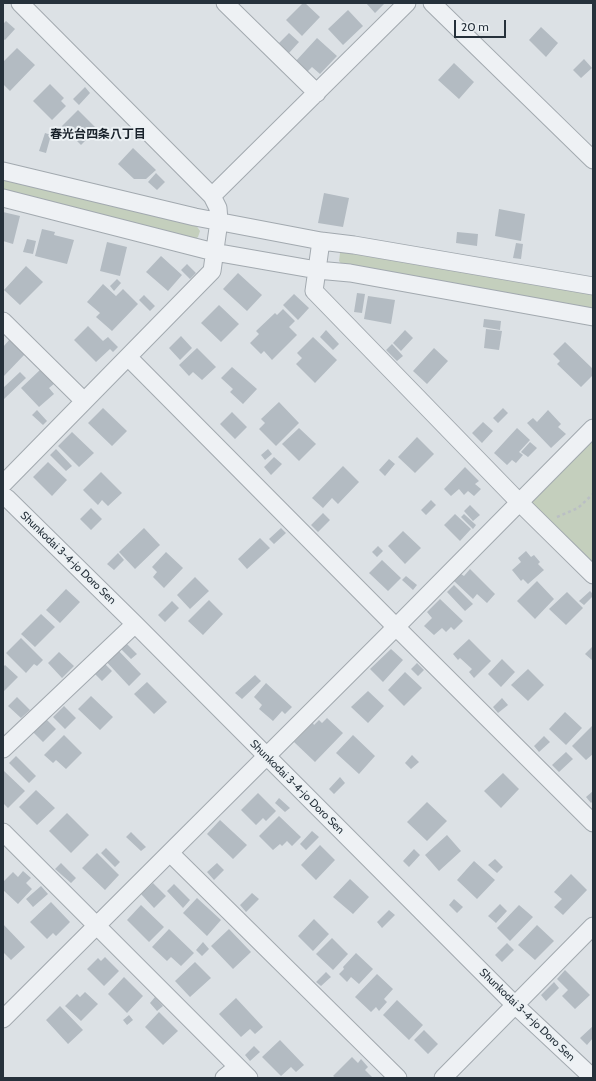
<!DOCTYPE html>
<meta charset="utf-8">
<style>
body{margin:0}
#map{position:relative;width:596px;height:1081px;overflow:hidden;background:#dce1e5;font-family:Cabin,sans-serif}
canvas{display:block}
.frame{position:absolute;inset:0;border:4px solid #26313b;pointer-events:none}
.scale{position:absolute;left:454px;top:20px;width:52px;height:18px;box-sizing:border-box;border:2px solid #26313b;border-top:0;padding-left:5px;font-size:12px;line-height:14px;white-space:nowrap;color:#26313b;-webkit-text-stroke:3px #ebf0f3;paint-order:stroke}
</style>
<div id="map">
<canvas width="596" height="1081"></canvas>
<div class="frame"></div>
<div class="scale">20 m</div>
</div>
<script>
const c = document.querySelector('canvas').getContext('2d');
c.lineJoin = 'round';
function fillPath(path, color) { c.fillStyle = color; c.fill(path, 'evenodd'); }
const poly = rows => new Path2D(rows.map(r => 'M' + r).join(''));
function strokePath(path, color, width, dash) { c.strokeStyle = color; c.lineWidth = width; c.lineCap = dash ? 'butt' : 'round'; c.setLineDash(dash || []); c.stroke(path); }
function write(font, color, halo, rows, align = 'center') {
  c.font = font + ' Cabin,"Noto Sans JP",sans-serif'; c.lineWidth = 4; c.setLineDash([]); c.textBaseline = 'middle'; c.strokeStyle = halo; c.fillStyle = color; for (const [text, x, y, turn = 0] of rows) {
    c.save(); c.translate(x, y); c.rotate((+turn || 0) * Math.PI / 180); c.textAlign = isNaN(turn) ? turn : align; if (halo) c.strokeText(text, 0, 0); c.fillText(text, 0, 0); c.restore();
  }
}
fillPath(poly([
 [3,178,196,225,200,231,198,237,194,240,3,194],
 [348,249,593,292,593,311,343,266,339,261,340,253],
 [593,428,593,575,519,502]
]), '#c4cfbd');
fillPath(poly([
 [303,3,305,3,320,17,302,36,286,20],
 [366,3,385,3,375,13],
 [348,10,363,26,343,45,328,29],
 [6,21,15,29,5,40,3,39,3,24],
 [541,27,558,43,546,57,529,40],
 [289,33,299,42,289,53,279,43],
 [317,38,337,56,320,74,312,67,306,73,295,62],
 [17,48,35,65,10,91,3,84,3,62],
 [584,59,592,68,581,78,573,70],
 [454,63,474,82,459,99,438,80],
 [50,84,64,98,61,101,66,106,52,120,33,101],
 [85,87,90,93,79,105,73,99],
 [78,110,97,129,81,145,62,126],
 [45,133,51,135,46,153,39,151],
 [133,148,156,170,146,179,134,179,118,164],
 [156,173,165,182,157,190,148,182],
 [324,193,349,198,343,227,318,223],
 [499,209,525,214,521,241,495,236],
 [3,212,20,216,13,244,3,241],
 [42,229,55,232,54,235,74,240,67,264,35,256],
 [457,232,478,234,477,246,456,243],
 [27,239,36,241,33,254,23,252],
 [107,242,127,247,120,276,100,271],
 [516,243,523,244,521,259,513,258],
 [161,256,182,275,168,291,146,272],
 [187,264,196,273,190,279,181,270],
 [26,266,43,282,20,305,4,290],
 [238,273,262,295,247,311,223,289],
 [117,279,121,283,114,291,110,286],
 [103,284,116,296,123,289,138,304,112,331,96,317,100,313,87,302],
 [357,293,365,294,362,313,354,312],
 [294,294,309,308,298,320,283,305],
 [144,295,155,306,150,311,139,300],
 [368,296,395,300,391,324,364,319],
 [219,305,239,324,221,342,201,323],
 [283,309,295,321,289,327,297,335,272,360,264,351,261,354,250,343,259,334,256,331,275,313,277,315],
 [484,319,501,321,500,330,483,327],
 [88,326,103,341,108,337,118,347,113,352,110,349,96,362,74,340],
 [486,329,502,331,499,350,484,348],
 [326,330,339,344,333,350,320,337],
 [405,330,413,338,401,351,393,343],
 [181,336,192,348,180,360,169,348],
 [313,337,337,360,315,383,296,364,302,358,297,353],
 [10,339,25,354,3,377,3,347],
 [565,342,593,369,593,375,581,387,557,364,560,361,553,354],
 [392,344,403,356,397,361,386,350],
 [197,348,216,367,202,380,193,372,189,376,179,365],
 [434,348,448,361,427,384,413,371],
 [232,367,257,389,243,404,230,392,233,389,221,378],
 [41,369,55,383,49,388,54,394,39,407,21,388],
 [20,372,26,378,3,400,3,388],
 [279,402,299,423,276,446,259,429,265,423,261,419],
 [103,408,127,431,112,446,88,423],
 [503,408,508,413,498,423,493,418],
 [37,410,47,421,43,425,32,415],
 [548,410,561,424,558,427,566,434,551,448,527,423,533,418,537,422],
 [232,412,247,427,235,439,220,424],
 [483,422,493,431,482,443,472,433],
 [299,428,316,444,299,461,282,444],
 [517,428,530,440,519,452,523,455,516,463,512,460,507,465,494,453],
 [72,432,94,453,79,467,58,446],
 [417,437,434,454,415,473,398,457],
 [530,442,537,448,528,457,521,452],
 [56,449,72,466,66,471,50,455],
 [268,449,272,454,265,460,261,455],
 [274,457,282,464,271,475,264,467],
 [389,459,395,464,385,476,379,470],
 [48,462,67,480,52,496,33,477],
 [343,466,359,482,338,504,332,498,323,508,312,498],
 [465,467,479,481,475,484,481,489,474,496,468,491,464,495,459,489,451,496,444,489],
 [101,472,122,493,108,506,102,500,98,505,83,490],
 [431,500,436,505,426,515,421,510],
 [470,505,480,515,473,521,464,511],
 [91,508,102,519,91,530,80,519],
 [323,513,330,520,318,532,311,525],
 [455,514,471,529,460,541,444,525],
 [464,514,476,525,473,529,461,517],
 [144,528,160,545,135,569,119,552],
 [281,528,286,533,274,544,269,539],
 [403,531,421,548,405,564,388,546],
 [260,538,270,548,247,569,238,559],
 [378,546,383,551,377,557,372,552],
 [526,551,531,557,534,555,540,562,538,564,544,570,528,584,523,579,521,581,512,570,521,562,518,558],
 [166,552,183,568,164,588,153,577,157,572,152,567],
 [118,553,124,560,114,570,107,564],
 [382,560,401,578,388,591,369,573],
 [470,569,495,594,487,603,477,594,473,599,454,581,461,574,464,576],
 [406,576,417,585,413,590,402,580],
 [195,577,209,591,190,609,177,595],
 [537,581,554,599,535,619,517,601],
 [454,585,473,604,465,611,447,592],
 [66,589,80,602,60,623,46,610],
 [590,591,593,594,593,596,584,605,579,601],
 [567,592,583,608,566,625,549,609],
 [440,599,463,621,454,630,451,627,446,632,442,628,434,635,424,626,432,618,427,612],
 [209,600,223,614,203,635,188,621],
 [172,601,179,608,165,622,158,615],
 [41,614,55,627,35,647,21,634],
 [21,638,43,660,37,666,34,664,26,673,6,653],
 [469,639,491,661,474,678,469,672,472,669,460,658,458,660,453,654],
 [123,640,137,654,131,659,117,645],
 [593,646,593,661,585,654],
 [115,647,141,674,129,686,103,658],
 [391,649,403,660,383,682,370,669],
 [59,652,74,666,62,678,48,663],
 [502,659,515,672,501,687,488,674],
 [103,662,112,671,102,681,93,672],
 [417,663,424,670,418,676,411,669],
 [5,665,18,677,3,692,3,667],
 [528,669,544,685,528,701,511,685],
 [405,672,422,688,404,706,388,690],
 [255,675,261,681,242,699,235,693],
 [147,682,167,702,154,714,134,694],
 [266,683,292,707,285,714,282,711,273,721,259,709,262,705,254,697],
 [368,691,384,706,368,723,351,707],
 [91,696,113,717,100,730,78,709],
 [17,697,30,710,21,718,8,706],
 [502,698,508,705,498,713,493,707],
 [64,706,76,718,65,729,53,717],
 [565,712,582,728,566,745,549,729],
 [44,717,56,729,43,742,31,730],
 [327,718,343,733,315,762,294,742,313,723,314,725,319,720,322,723],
 [592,726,593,754,586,760,572,746],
 [64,735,82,753,66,769,56,760,53,763,44,755],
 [353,735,375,756,359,774,336,753],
 [544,736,550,742,539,752,534,746],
 [566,752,573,759,559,772,552,765],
 [412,755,419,762,411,769,405,763],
 [16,756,36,776,29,783,9,763],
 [4,771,25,791,8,808,3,803,3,772],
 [503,773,519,789,501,808,484,791],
 [340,777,345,783,334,794,329,789],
 [36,790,55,808,37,825,19,807],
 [593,791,593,801,591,803,586,797],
 [258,793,276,811,266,821,263,818,256,825,241,810],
 [279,798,290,808,285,812,275,803],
 [427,802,447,821,427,841,407,822],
 [67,813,89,835,71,853,49,831],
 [279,816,301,837,292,846,287,841,282,846,280,844,273,850,259,836],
 [220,820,247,845,233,859,207,834],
 [312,831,319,837,306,850,300,844],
 [131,832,146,847,141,851,126,837],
 [447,835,461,851,439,871,425,855],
 [320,845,335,860,316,880,301,865],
 [106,848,120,862,115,867,101,853],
 [414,849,420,855,409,867,403,861],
 [97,853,119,875,105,890,82,868],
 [495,859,503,867,497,873,488,865],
 [474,861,495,880,477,899,457,880],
 [61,863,76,878,71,883,55,869],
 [217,863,224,870,214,880,207,872],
 [23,871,31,878,26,883,32,889,18,904,3,890,3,882,13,872,18,877],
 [571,874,587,890,563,915,554,907,562,899,554,892],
 [350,879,369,897,353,914,333,897],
 [153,883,166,896,154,908,141,894],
 [174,884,190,900,183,908,167,891],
 [41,886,48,894,33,907,26,899],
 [252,893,259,899,246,912,240,905],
 [197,898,221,920,207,936,183,913],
 [454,899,463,907,457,913,449,905],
 [51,902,70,922,56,936,53,933,47,939,30,922],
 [500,904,507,911,496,923,488,916],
 [141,905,164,927,149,942,127,920],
 [519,905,533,917,510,941,497,928],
 [389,910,395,915,382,928,377,922],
 [314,919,329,934,313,951,298,936],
 [3,924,25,947,11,960,3,952],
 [537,925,554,941,535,960,518,945],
 [169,929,194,953,181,966,171,957,167,961,152,947],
 [229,929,251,952,233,969,211,946],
 [332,938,348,954,333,970,316,954],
 [203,942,209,949,202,956,196,950],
 [507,943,514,950,502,962,495,955],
 [356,953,373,969,359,984,351,977,347,982,339,974,344,969,343,967],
 [105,957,119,971,104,986,87,969,98,958,101,961],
 [195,962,211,978,190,997,175,981],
 [565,970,590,995,575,1009,562,996,568,990,557,979],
 [326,972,331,977,321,986,316,982],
 [377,974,393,989,384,999,387,1002,379,1011,376,1007,371,1012,355,997],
 [124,977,143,996,127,1013,108,994],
 [554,982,559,988,546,1001,541,995],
 [85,992,98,1004,81,1021,65,1006,77,994,80,997],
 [155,997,163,1006,157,1011,150,1003],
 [236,998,263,1027,255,1034,250,1029,241,1037,219,1014],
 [397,1000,423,1025,409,1040,383,1015],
 [60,1006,83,1030,68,1044,46,1020],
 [159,1012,178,1031,163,1045,145,1027],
 [129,1015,133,1020,127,1025,123,1020],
 [593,1026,593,1038,587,1045,580,1038],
 [424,1030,438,1044,428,1054,414,1040],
 [280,1040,304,1065,296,1072,291,1067,281,1076,262,1057],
 [254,1046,260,1052,250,1061,245,1055],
 [352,1057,358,1063,361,1059,368,1067,365,1070,373,1078,336,1078,333,1076]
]), '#b3bbc2');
const minor = poly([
 [225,3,317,93],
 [432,3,593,160],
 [3,171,195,217,321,241,354,245,593,286],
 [212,196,407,3],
 [3,198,214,252,317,270,350,273,593,317],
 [321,241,314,291,519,502,593,575],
 [3,321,84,401],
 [128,357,396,627,593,823],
 [3,484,212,271,219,221,218,208,212,196,20,3],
 [7,498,135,624,515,1005,593,1078],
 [3,749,135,624],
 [3,832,249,1078],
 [170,853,398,1078],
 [3,1019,396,627,593,428],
 [224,1078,237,1067],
 [443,1078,593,926]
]);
strokePath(minor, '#a2a9af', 19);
strokePath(poly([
 [557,517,578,508,593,494]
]), '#babfc4', 2.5, [3, 3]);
strokePath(minor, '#eef1f4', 17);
write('11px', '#26313b', '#ebf0f3', [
 ["Shunkodai 3-4-jo Doro Sen",68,558,44],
 ["Shunkodai 3-4-jo Doro Sen",297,787,45],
 ["Shunkodai 3-4-jo Doro Sen",527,1015,44]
]);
write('bold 12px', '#19222b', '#ebf0f3', [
 ["春光台四条八丁目",98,134]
]);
</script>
